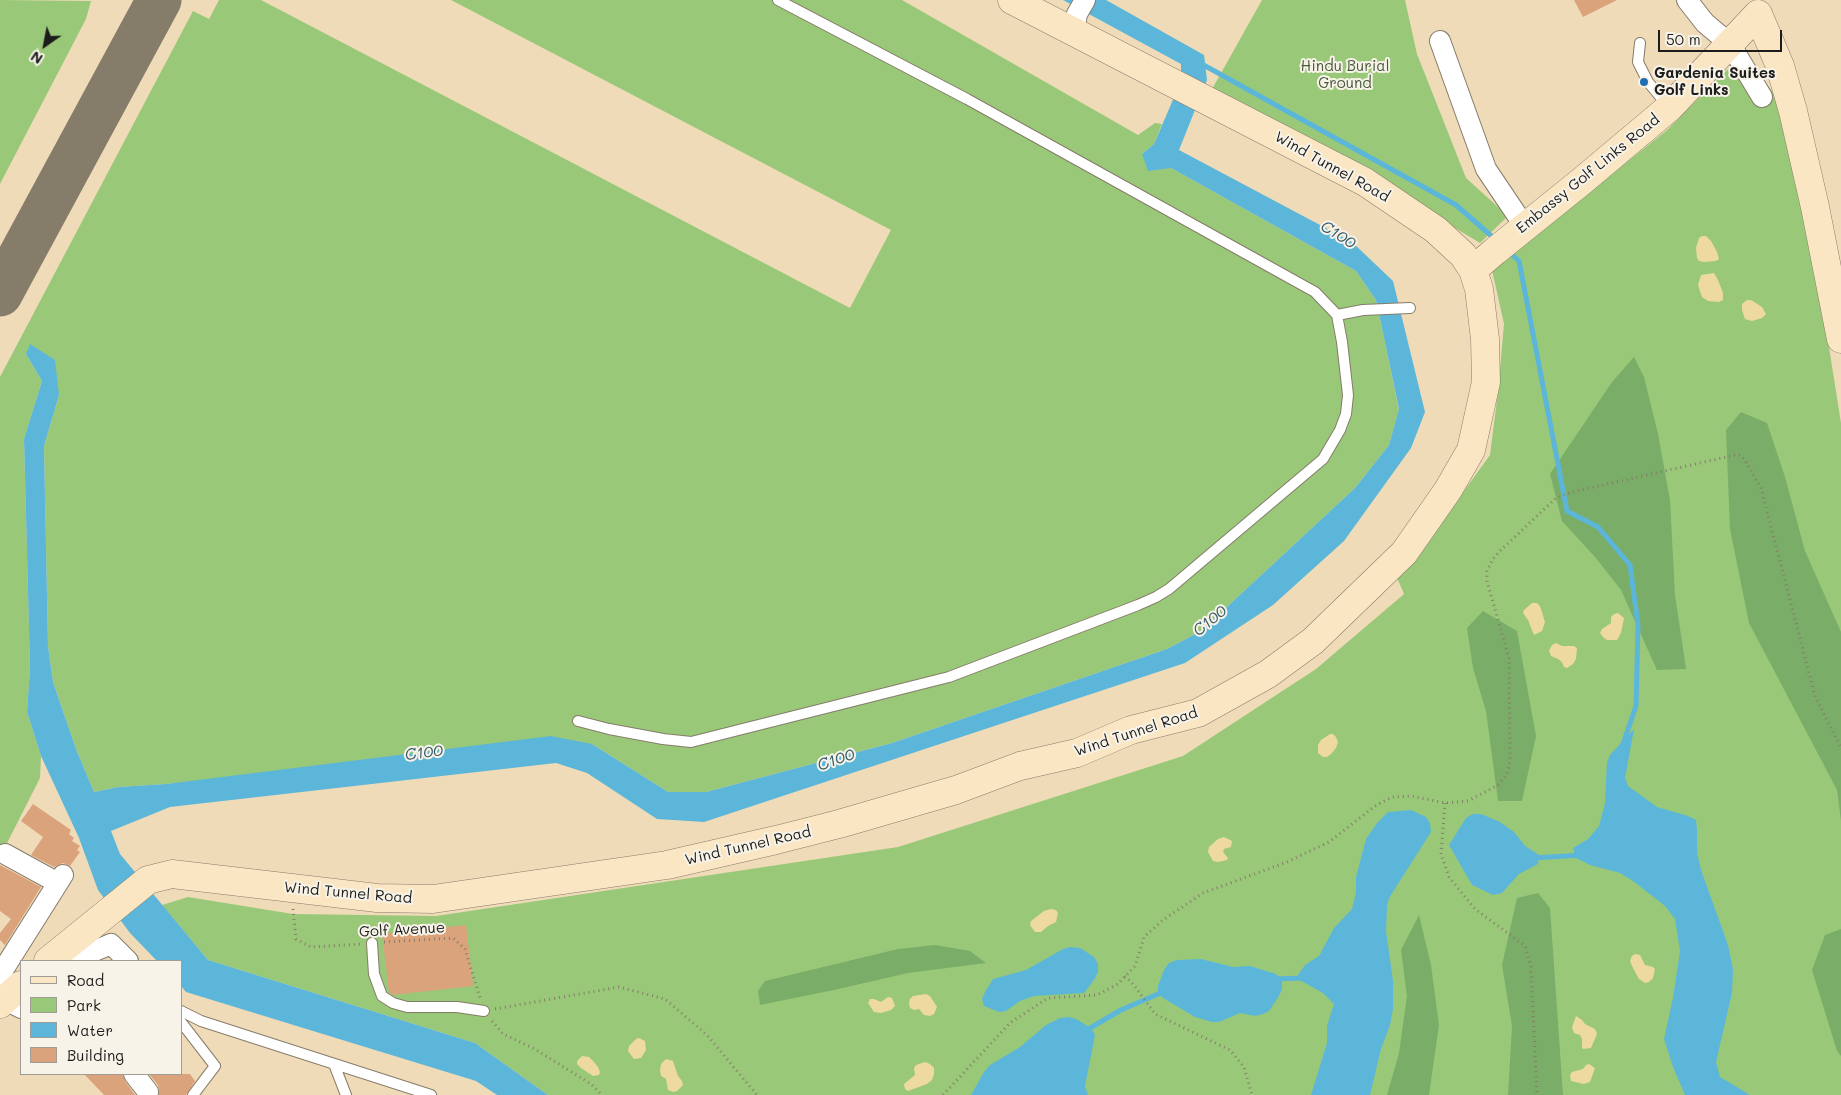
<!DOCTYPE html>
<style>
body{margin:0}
#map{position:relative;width:1841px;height:1095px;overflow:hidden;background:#f0dbb9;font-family:Mali,sans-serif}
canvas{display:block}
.legend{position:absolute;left:20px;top:960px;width:162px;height:115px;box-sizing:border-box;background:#f7f3e8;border:1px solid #9f9d96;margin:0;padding:6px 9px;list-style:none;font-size:15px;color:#1c1c1c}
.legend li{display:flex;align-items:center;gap:10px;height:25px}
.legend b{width:25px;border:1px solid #9f9d96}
.north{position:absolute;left:20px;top:20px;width:50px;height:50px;-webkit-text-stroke:4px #f7f3e8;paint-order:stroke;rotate:213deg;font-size:14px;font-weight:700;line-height:20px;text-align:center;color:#1c1c1c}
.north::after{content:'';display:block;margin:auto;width:18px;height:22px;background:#1c1c1c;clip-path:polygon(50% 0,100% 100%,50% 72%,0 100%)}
.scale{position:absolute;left:1658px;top:30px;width:124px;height:22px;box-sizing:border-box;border:2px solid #1c1c1c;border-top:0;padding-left:6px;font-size:15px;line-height:18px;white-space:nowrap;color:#1c1c1c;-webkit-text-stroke:4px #f7f3e8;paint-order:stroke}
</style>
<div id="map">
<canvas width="1841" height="1095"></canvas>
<ul class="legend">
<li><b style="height:6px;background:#fbe6c4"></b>Road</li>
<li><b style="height:14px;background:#99c978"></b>Park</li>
<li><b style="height:14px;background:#5cb6d9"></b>Water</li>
<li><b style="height:14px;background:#daa37c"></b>Building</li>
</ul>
<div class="north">N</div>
<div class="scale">50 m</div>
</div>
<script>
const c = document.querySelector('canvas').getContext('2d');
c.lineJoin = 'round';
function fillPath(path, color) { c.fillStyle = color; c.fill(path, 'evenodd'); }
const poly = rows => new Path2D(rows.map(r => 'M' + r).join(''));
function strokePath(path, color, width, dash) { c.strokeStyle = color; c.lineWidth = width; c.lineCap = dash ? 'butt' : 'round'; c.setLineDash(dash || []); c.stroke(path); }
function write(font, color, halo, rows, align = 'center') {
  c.font = font + ' Mali,sans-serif'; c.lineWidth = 4; c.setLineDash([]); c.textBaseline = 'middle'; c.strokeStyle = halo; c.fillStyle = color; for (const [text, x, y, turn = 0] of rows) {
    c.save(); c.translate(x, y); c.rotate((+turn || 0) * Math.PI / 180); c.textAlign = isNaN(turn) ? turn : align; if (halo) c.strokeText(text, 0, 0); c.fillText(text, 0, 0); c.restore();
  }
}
fillPath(poly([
 [0,0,91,1,86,19,0,184],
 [219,0,261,0,850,308,891,230,451,0,902,0,1138,135,1155,123,1162,124,1154,144,1142,154,1171,168,1356,271,1376,300,1399,410,1389,445,1355,488,1201,631,1167,649,892,743,706,792,668,792,592,744,166,784,118,787,94,792,76,749,53,682,48,646,44,446,59,395,26,354,42,381,24,439,30,668,27,712,41,756,40,778,0,857,0,377,193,11,209,19],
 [1262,0,1405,0,1417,54,1466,178,1508,216,1480,243,1291,129,1211,91],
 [1744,53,1777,98,1819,284,1841,423,1841,1095,548,1095,475,1043,208,960,162,905,188,897,293,914,436,916,898,847,1183,756,1316,669,1404,594,1395,573,1422,549,1490,455,1498,392,1504,324,1492,270,1667,130]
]), '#99c978');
fillPath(poly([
 [1634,357,1644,377,1658,434,1670,500,1675,595,1686,669,1657,670,1621,590,1595,557,1562,521,1550,474,1612,382],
 [1741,412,1767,423,1785,477,1805,551,1841,632,1841,821,1837,790,1749,623,1730,529,1726,430],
 [1483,611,1517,631,1536,736,1522,801,1498,801,1486,711,1473,668,1467,628],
 [1538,893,1550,908,1563,1095,1508,1095,1512,1026,1502,965,1517,898],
 [1419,915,1431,965,1439,1025,1429,1095,1387,1095,1399,1053,1407,996,1401,950],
 [1841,929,1841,1056,1837,1051,1812,970,1825,935],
 [935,945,970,951,986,963,908,973,834,990,760,1005,758,991,765,981,898,949]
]), '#7aad68');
fillPath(poly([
 [1702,236,1706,236,1711,241,1717,252,1719,259,1716,261,1704,262,1699,261,1697,258,1696,248,1699,238],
 [1714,273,1718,280,1723,293,1723,300,1719,302,1708,301,1702,297,1698,285,1701,275],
 [1747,300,1751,300,1762,307,1766,314,1762,318,1752,321,1745,319,1742,310,1742,304],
 [1532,603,1537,603,1540,606,1545,622,1542,631,1534,635,1528,620,1523,613,1524,610],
 [1618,613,1624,618,1621,633,1617,640,1607,640,1603,637,1600,633,1602,629,1611,623,1611,617,1614,614],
 [1556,643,1562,646,1574,646,1577,648,1576,659,1573,664,1567,668,1564,667,1562,662,1558,659,1551,656,1549,651,1552,645],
 [1330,734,1333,734,1336,737,1338,742,1336,748,1331,754,1327,757,1323,757,1318,753,1318,745,1321,740],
 [1224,837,1232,841,1231,847,1224,849,1223,852,1228,858,1227,860,1218,862,1213,861,1208,852,1209,847,1218,839],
 [1051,909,1056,910,1058,913,1056,922,1048,926,1041,932,1035,932,1030,925,1031,921,1044,911],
 [1635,954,1640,955,1645,965,1653,967,1655,969,1653,978,1649,982,1645,983,1639,979,1633,968,1630,961,1632,956],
 [926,994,930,996,937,1007,934,1014,930,1016,924,1015,919,1009,914,1010,910,1008,909,1003,910,999,913,996],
 [888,997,892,998,895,1006,891,1010,881,1013,874,1012,868,1003,870,999,874,999,881,1002],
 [1576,1016,1582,1020,1585,1024,1595,1029,1597,1034,1591,1048,1583,1049,1582,1047,1582,1039,1580,1035,1574,1033,1572,1027],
 [639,1038,645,1041,646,1050,641,1058,634,1059,628,1051,629,1046,636,1039],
 [582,1056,589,1057,593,1061,598,1067,600,1072,599,1075,593,1076,581,1068,577,1064,577,1061],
 [666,1059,673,1061,678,1076,682,1081,683,1085,677,1091,673,1092,668,1090,666,1079,661,1076,660,1070,661,1064],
 [925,1062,930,1064,934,1068,934,1074,932,1080,927,1084,908,1091,905,1089,904,1084,915,1075,914,1068,916,1065],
 [1589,1064,1595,1068,1590,1082,1584,1084,1571,1081,1570,1075,1572,1072,1583,1069,1586,1065]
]), '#eeda9e');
fillPath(poly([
 [1063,0,1106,0,1204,55,1207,80,1179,150,1352,242,1393,281,1425,412,1411,448,1344,541,1273,605,1185,663,704,822,657,819,587,773,556,763,170,807,111,831,120,854,208,960,475,1043,548,1095,497,1095,476,1081,186,992,181,986,181,961,157,961,130,933,98,890,79,838,41,756,27,712,30,668,24,439,42,381,26,354,30,344,55,360,59,395,44,446,48,646,53,682,76,749,94,792,118,787,166,784,551,736,592,744,668,792,706,792,892,743,1167,649,1201,631,1355,488,1389,445,1399,409,1376,300,1356,271,1171,168,1148,171,1142,154,1154,144,1181,81,1181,64],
 [1634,729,1625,778,1628,786,1657,807,1688,816,1696,820,1697,829,1697,853,1701,870,1728,945,1733,969,1732,993,1716,1062,1720,1077,1750,1095,1685,1095,1673,1067,1664,1039,1673,998,1680,951,1675,919,1665,906,1633,881,1620,873,1590,865,1576,858,1573,848,1588,839,1599,826,1605,803,1607,762,1610,755],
 [1411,810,1426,817,1430,823,1431,832,1389,898,1387,906,1386,931,1393,981,1393,1009,1390,1025,1381,1049,1370,1095,1311,1095,1327,1043,1327,1026,1334,1004,1323,993,1296,978,1305,965,1319,956,1334,928,1352,909,1356,893,1356,877,1362,854,1366,839,1377,823,1388,812],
 [1473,814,1481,814,1500,822,1514,832,1525,846,1539,855,1538,864,1519,874,1502,893,1493,895,1472,885,1449,845,1466,818],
 [1070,947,1080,948,1094,957,1098,964,1098,972,1094,980,1084,993,1034,996,1020,1001,1006,1011,999,1012,984,1006,982,999,985,992,993,979,1026,970,1063,949],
 [1201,959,1233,967,1250,966,1276,974,1282,981,1282,989,1279,996,1269,1011,1263,1014,1255,1016,1240,1013,1219,1022,1212,1022,1195,1017,1163,998,1158,993,1158,986,1164,970,1169,963,1177,960],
 [1069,1017,1076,1019,1091,1028,1095,1035,1085,1086,1088,1095,971,1095,984,1072,990,1065,1020,1047,1046,1025,1060,1018]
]), '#5cb6d9');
strokePath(poly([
 [1200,63,1456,205,1496,240],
 [1508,251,1519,261,1567,511,1598,527,1630,565,1638,625,1636,706,1623,744],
 [1533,858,1582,855],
 [1274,979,1303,978],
 [1085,1031,1121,1010,1165,991]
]), '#5cb6d9', 5);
strokePath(poly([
 [0,294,159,0]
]), '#867c6a', 45);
fillPath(poly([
 [1574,0,1617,0,1583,17],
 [33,804,71,830,69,834,74,838,72,841,80,846,77,850,80,852,70,866,63,863,54,867,31,855,43,837,21,821],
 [0,865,41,887,5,945,0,940,0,933,11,919,0,911],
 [466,925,473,986,393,995,389,992,382,934],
 [84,1074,122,1074,125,1081,135,1095,104,1095],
 [149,1074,190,1074,195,1081,186,1095,159,1095,158,1085]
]), '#daa37c');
const lane = poly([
 [1640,43,1638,62,1648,82,1669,107],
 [1337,315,1363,310,1410,308],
 [578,721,609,729,663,739,691,742,949,677,1138,605,1156,597,1169,589,1323,459,1340,430,1346,414,1348,395,1342,342,1337,315,1315,292,967,99,778,0],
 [372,943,374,974,382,996,393,1003,407,1007,457,1007,484,1011],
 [181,1011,201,1021,431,1095],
 [181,1022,215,1066,193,1095],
 [334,1064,346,1095]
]);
const street = poly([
 [1687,0,1705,23,1730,44,1762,97],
 [1074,32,1077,14,1085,0],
 [1440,41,1486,169,1525,227],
 [5,854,58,883],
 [80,961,92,952,111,944,128,961],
 [0,975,63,875],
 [0,997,21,1008],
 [134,1074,148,1092]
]);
const secondary = poly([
 [1473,270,1495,251,1582,181,1670,107,1758,14,1780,66,1793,111,1815,207,1841,339],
 [48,961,148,880,172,874,377,898,433,899,667,865,776,840,839,824,956,790,1020,766,1077,753,1131,730,1198,713,1268,674,1313,641,1404,553,1448,490,1471,450,1486,382,1485,339,1479,289,1473,270,1463,255,1436,230,1365,182,1012,0],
 [0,1004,21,985]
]);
strokePath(lane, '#867c6a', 12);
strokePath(street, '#867c6a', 22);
strokePath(secondary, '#867c6a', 29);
strokePath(poly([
 [1445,803,1441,854,1449,877,1475,909,1525,946,1531,967,1537,1095],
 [293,909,296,939,311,947,361,944],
 [384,942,453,938,465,949,480,998],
 [1125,976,1134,985,1155,1014,1230,1050,1244,1067,1252,1095],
 [495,1009,619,987,665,999,707,1035,757,1095],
 [492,1021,503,1034,533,1048,591,1084,602,1095],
 [943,1095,1010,1023,1048,998,1097,995,1118,984,1135,966,1144,937,1163,920,1203,893,1287,862,1329,842,1375,806,1392,797,1412,796,1445,803,1468,801,1498,785,1507,774,1510,761,1509,658,1487,581,1487,571,1493,559,1501,550,1556,498,1572,492,1735,455,1740,455,1744,459,1761,488,1815,696,1841,748]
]), '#867c6a', 3, [1, 4]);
strokePath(lane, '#fff', 10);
strokePath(street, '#fff', 20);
strokePath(secondary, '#fbe6c4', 28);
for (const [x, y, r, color] of [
 [1644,82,5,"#1f6fb2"]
]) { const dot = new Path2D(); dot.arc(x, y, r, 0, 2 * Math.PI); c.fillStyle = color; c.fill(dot); strokePath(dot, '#f7f3e8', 2); }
write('15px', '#48593c', '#f7f3e8', [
 ["Hindu Burial",1345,66],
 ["Ground",1345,83]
]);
write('bold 15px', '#1c1c1c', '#f7f3e8', [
 ["Gardenia Suites",1654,73],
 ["Golf Links",1654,90]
], 'left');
write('15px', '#1c1c1c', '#f7f3e8', [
 ["Wind Tunnel Road",1332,167,29],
 ["Embassy Golf Links Road",1588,174,-39],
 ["Wind Tunnel Road",1136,732,-18],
 ["Wind Tunnel Road",748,846,-13],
 ["Wind Tunnel Road",348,893,5],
 ["Golf Avenue",402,930,-3]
]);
write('italic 16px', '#365a68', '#f7f3e8', [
 ["C100",1338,235,32],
 ["C100",1210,621,-39],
 ["C100",424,753,-7],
 ["C100",836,760,-19]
]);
</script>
